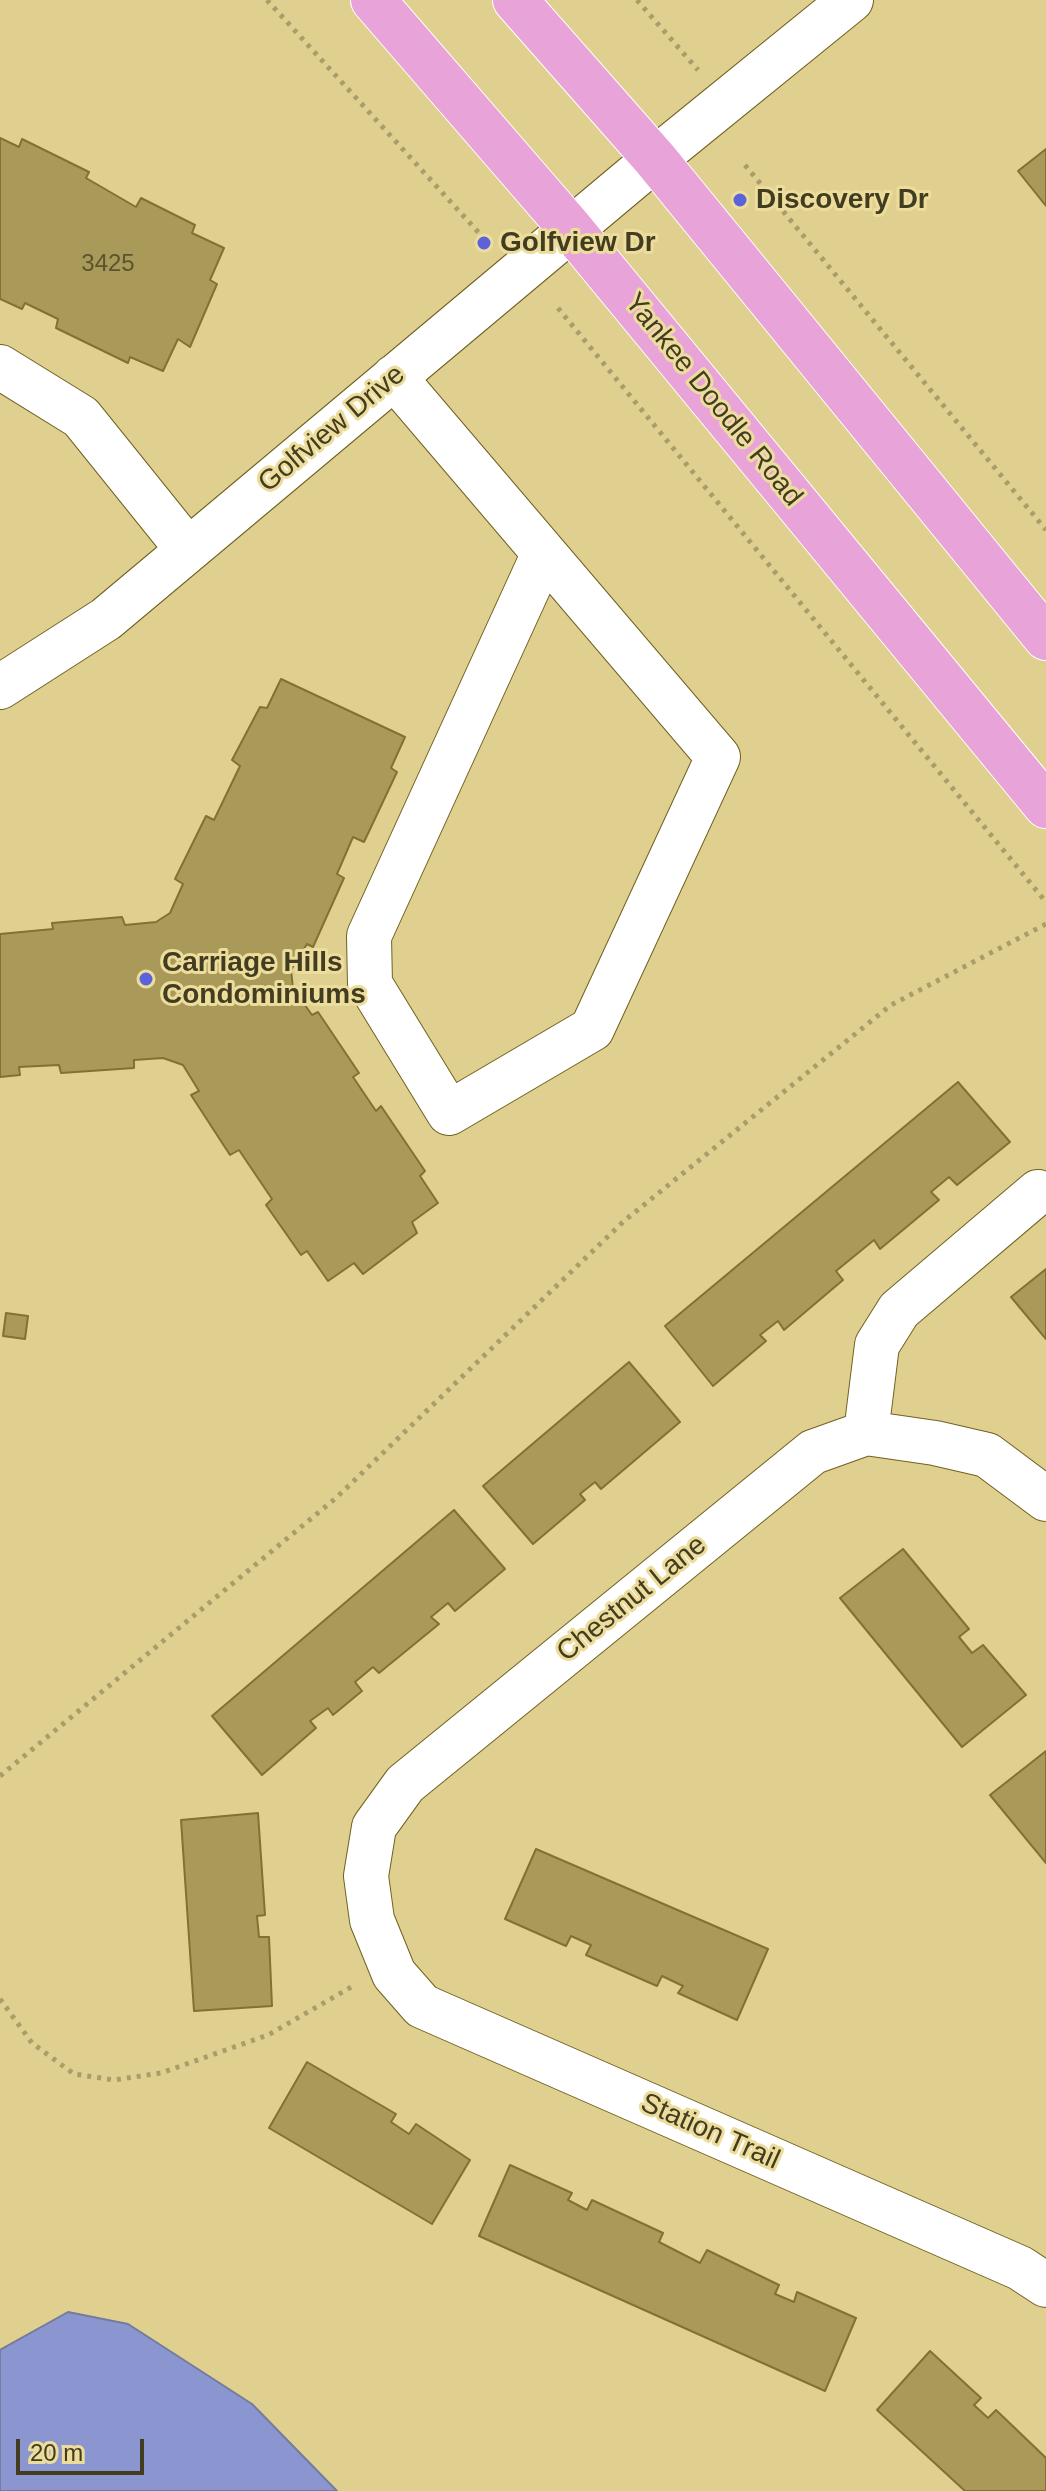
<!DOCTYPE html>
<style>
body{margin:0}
#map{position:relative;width:1046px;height:2491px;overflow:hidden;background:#e0d090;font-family:Helvetica,sans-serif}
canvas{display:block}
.scale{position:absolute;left:16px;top:2439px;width:128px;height:36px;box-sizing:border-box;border:4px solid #423c21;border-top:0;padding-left:10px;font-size:24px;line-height:28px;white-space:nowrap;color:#423c21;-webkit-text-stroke:6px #eddd9c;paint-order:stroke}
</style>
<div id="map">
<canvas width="1046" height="2491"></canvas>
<div class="scale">20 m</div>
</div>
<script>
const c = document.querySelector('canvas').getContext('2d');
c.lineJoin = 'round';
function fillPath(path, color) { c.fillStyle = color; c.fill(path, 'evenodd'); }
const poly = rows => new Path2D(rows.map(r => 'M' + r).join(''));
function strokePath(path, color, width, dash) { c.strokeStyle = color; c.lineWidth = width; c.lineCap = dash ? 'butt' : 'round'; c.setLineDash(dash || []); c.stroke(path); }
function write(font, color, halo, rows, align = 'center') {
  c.font = font + ' Helvetica,sans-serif'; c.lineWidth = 6; c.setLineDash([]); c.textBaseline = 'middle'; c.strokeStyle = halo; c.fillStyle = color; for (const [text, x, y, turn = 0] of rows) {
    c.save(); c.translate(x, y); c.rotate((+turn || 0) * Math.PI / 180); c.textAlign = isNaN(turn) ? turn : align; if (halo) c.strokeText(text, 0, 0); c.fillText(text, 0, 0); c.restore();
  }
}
const water = poly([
 [68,2312,128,2324,252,2404,337,2491,0,2491,0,2350,68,2312]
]);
fillPath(water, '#8b96d0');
strokePath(water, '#757b9c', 2);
const building = poly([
 [0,138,19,147,22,139,89,172,86,178,136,207,141,198,195,225,192,233,224,248,210,280,217,284,190,347,178,339,163,371,130,357,128,363,56,328,58,319,25,303,22,309,0,299,0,138],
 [1046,149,1046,206,1018,171,1046,149],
 [281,679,405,737,391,768,397,772,364,842,353,837,337,874,344,878,313,947,307,944,291,970,293,988,312,1015,318,1012,359,1073,353,1077,376,1111,381,1106,425,1171,420,1176,438,1203,412,1222,417,1233,363,1274,354,1263,328,1281,307,1251,301,1255,266,1205,272,1199,239,1150,230,1155,191,1095,199,1091,183,1065,163,1058,134,1060,134,1068,61,1073,59,1065,19,1067,20,1075,0,1077,0,934,53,929,52,923,122,917,125,925,156,922,170,913,183,884,175,879,206,816,214,820,240,766,232,760,260,707,267,708,281,679],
 [958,1082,1010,1142,957,1185,949,1177,931,1192,939,1200,880,1249,874,1240,836,1271,843,1280,784,1330,778,1321,760,1335,766,1341,713,1386,665,1326,958,1082],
 [1046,1269,1046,1339,1011,1297,1046,1269],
 [6,1313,28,1316,25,1339,3,1336,6,1313],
 [629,1362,680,1422,601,1489,595,1482,580,1494,585,1500,533,1544,483,1486,629,1362],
 [454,1510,505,1569,455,1611,448,1603,431,1617,439,1624,379,1673,373,1667,355,1682,362,1691,333,1715,328,1708,310,1721,316,1728,262,1775,212,1716,454,1510],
 [903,1549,969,1629,959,1637,972,1653,983,1645,1026,1695,962,1747,840,1598,903,1549],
 [1046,1751,1046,1863,990,1795,1046,1751],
 [258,1813,265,1915,257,1916,259,1937,269,1937,272,2006,194,2011,181,1820,258,1813],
 [536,1849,768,1949,737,2020,678,1993,683,1986,662,1976,657,1986,586,1955,591,1945,571,1936,566,1946,505,1919,536,1849],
 [307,2062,396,2114,391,2122,409,2134,416,2124,470,2160,432,2224,269,2128,307,2062],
 [510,2165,572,2193,568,2200,587,2210,592,2200,663,2233,659,2242,700,2263,707,2250,779,2285,775,2294,794,2302,797,2292,856,2318,825,2391,479,2236,510,2165],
 [930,2351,981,2398,974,2405,988,2418,996,2410,1046,2458,1046,2491,965,2491,877,2410,930,2351]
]);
fillPath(building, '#aa9a5a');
strokePath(building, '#817233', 2);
const minor = poly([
 [0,367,81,417,188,550],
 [394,377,544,553,718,757,592,1029,449,1113,370,984,369,936,544,553],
 [0,687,106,619,655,159,851,0],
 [866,1433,877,1345,899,1310,1038,1192],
 [1046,1499,987,1455,935,1443,866,1433,813,1452,405,1784,374,1827,366,1876,372,1920,394,1974,422,2006,1020,2268,1046,2285]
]);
const major = poly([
 [373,0,571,229,1046,806],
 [515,0,655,159,1046,638]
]);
strokePath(minor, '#706121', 46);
strokePath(major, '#fff', 46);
strokePath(poly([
 [267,0,479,233],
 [637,0,698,70],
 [745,165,1046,530],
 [558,308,1046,902],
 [0,1776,336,1498,624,1221,891,1005,1046,924],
 [0,1999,32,2043,74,2074,114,2080,161,2073,268,2035,353,1986]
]), '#aa9d6a', 5, [4, 6]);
strokePath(minor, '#fff', 44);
strokePath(major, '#e8a3d9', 44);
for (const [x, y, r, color] of [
 [740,200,8,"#5b62da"],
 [484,243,8,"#5b62da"],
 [146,979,8,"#5b62da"]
]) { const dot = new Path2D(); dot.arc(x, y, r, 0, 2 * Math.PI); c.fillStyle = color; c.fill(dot); strokePath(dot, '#eddd9c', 3); }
write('24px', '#5c542f', null, [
 ["3425",108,264]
]);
write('bold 28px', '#423c21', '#eddd9c', [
 ["Discovery Dr",756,200],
 ["Golfview Dr",500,243],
 ["Carriage Hills",162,963],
 ["Condominiums",162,995]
], 'left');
write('28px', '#423c21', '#eddd9c', [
 ["Yankee Doodle Road",713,400,51],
 ["Golfview Drive",332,429,-40],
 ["Chestnut Lane",632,1599,-39],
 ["Station Trail",710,2132,24]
]);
</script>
